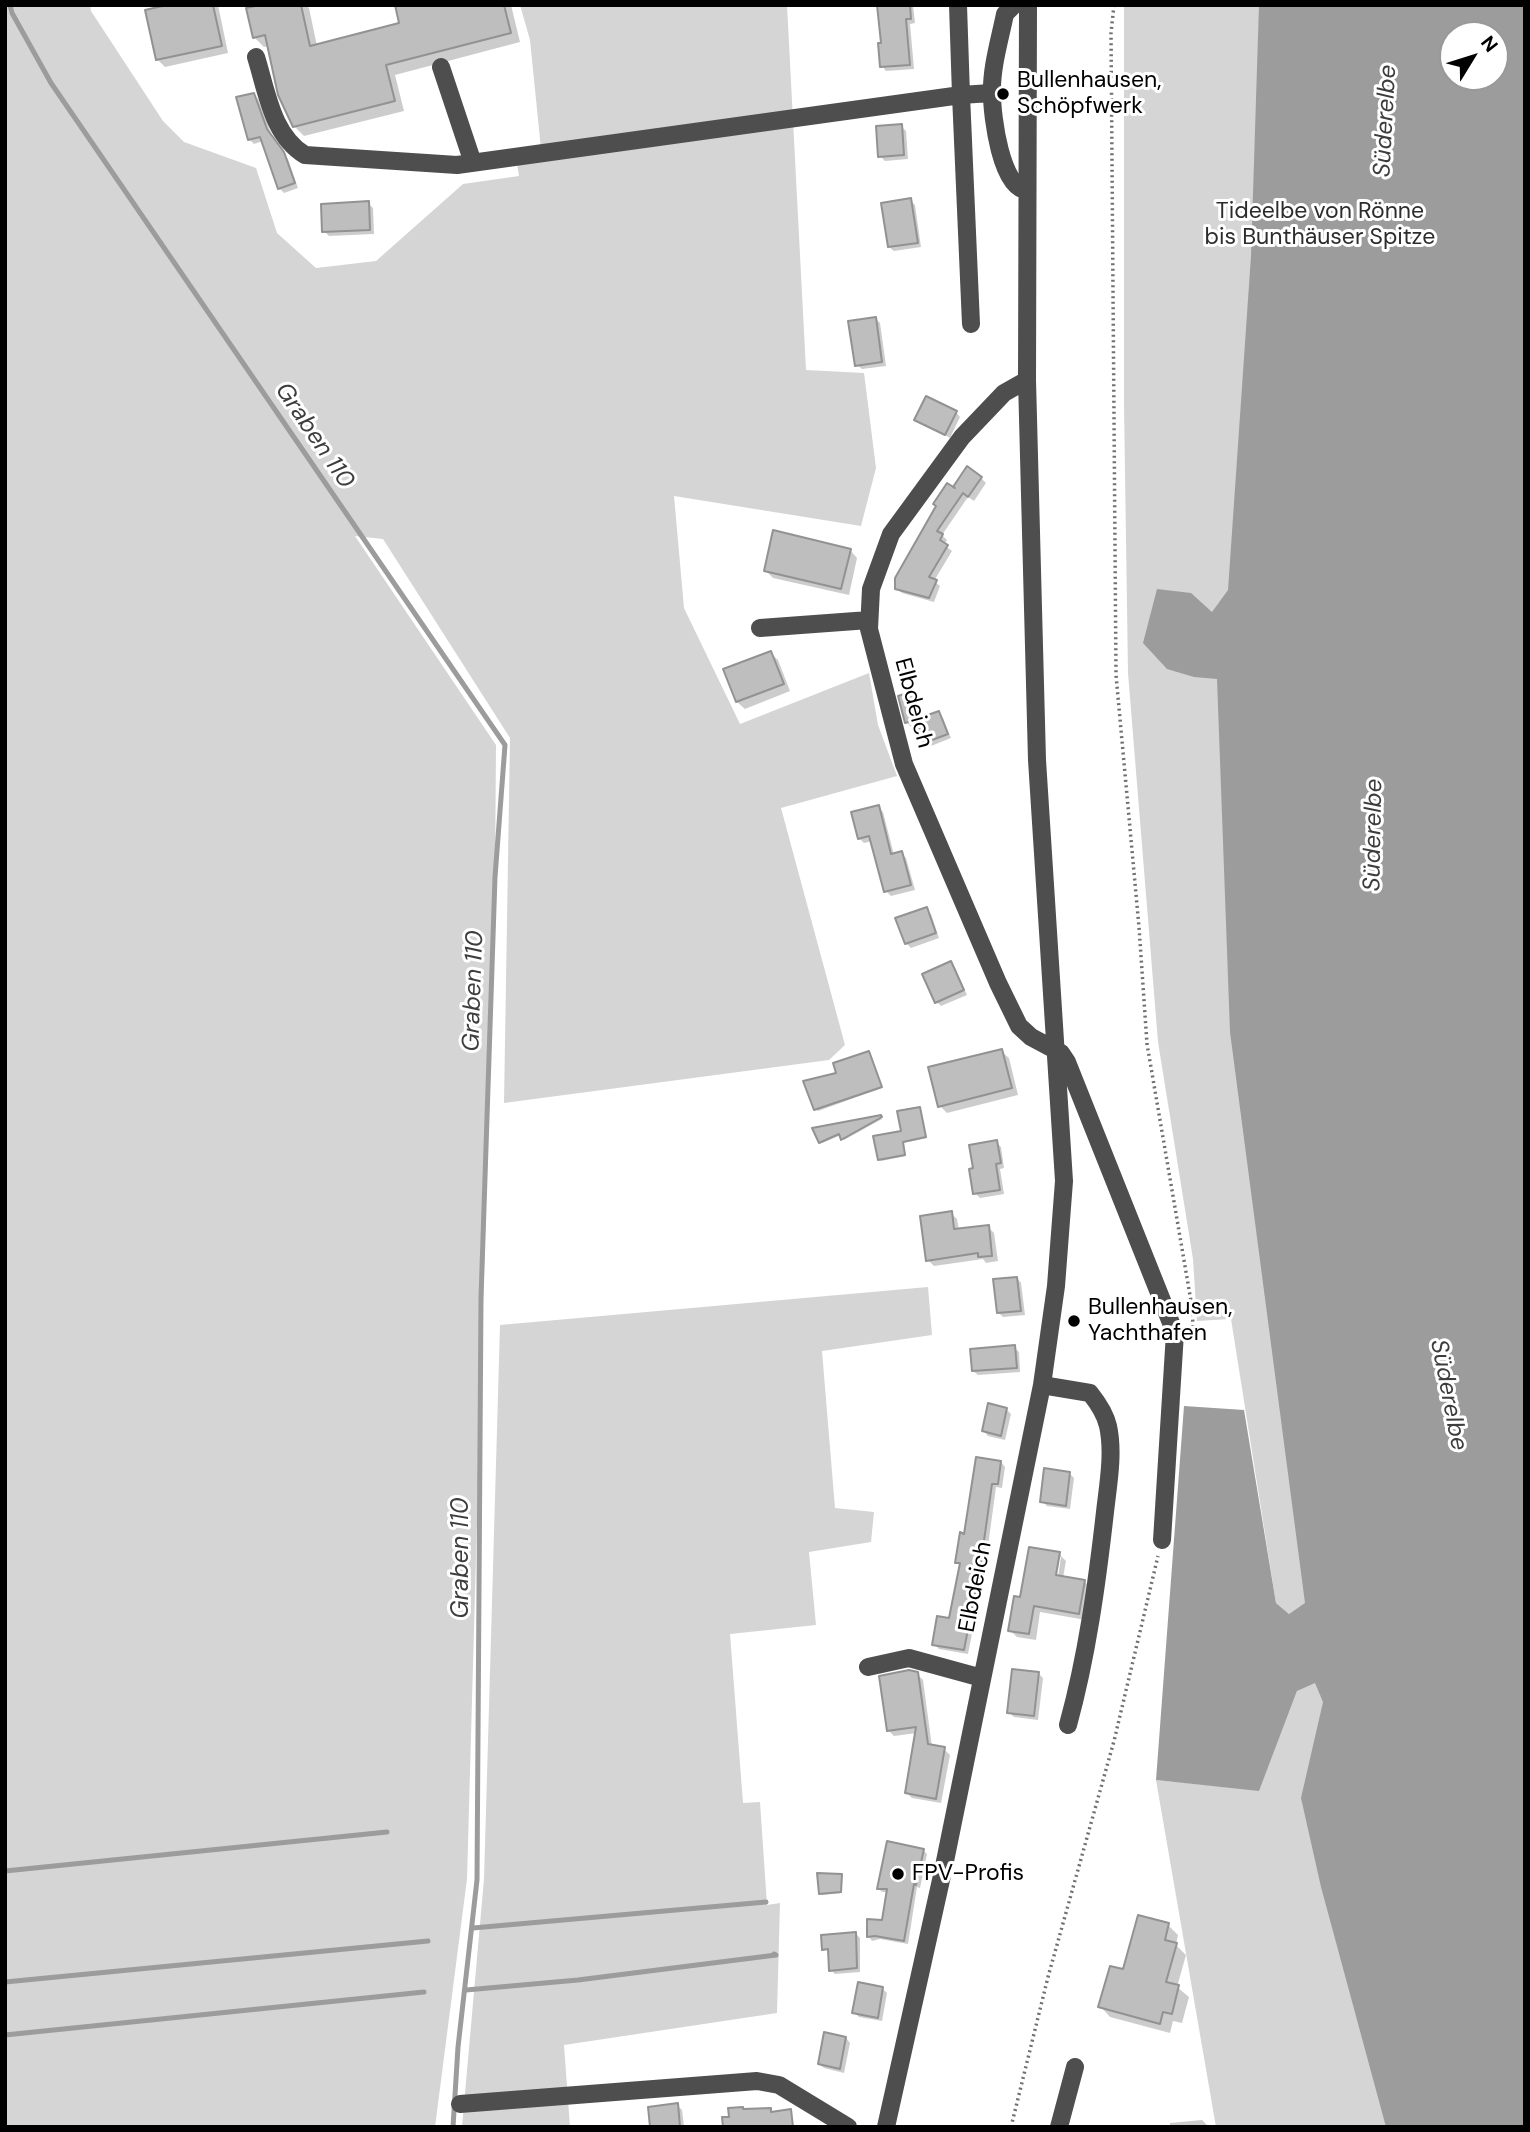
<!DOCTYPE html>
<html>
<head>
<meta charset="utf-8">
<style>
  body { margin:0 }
  #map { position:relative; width:1530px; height:2132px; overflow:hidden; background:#fff; font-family:"DM Sans",sans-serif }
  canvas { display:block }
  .frame { position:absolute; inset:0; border:7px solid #000; pointer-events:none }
  .north { position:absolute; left:1439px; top:21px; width:70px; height:70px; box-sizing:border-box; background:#fff; border:2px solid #999; border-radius:50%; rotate:52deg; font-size:19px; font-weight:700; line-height:28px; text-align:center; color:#000 }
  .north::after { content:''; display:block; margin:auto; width:24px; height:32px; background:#000; clip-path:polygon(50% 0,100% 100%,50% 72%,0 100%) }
</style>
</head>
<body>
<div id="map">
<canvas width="1530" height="2132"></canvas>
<div class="frame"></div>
<div class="north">N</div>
</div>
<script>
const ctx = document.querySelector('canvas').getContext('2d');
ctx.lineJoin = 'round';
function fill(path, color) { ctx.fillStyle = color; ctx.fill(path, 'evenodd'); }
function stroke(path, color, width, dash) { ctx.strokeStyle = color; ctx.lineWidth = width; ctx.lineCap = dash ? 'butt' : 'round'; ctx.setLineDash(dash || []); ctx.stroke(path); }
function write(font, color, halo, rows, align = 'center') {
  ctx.font = font + ' "DM Sans",sans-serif'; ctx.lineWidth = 6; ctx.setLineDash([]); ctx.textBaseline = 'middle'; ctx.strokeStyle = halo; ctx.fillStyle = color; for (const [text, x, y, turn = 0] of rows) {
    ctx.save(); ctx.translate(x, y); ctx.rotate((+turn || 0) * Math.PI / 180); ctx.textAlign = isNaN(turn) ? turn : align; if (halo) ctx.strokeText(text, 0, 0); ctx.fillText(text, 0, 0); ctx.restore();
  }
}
const green = new Path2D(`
  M 5,5 L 90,5 L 91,11 L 163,121 L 184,142 L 256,168 L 277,233 L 316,268 L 376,261 L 463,184 L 519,176 L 515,152 L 541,149 L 530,40 L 520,5 L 787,5 L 806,370 L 864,373 L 876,468 L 861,526 L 674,496 L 684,608 L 740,724 L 869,673 L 878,725 L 897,776 L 781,808 L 845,1045 L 829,1060 L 504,1103 L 510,738 L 383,539 L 355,536 L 496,745 L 495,877 L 467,1879 L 435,2127 L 5,2127 Z
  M 1124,5 L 1525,5 L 1525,2127 L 1216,2127 L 1156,1780 L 1259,1790 L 1297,1691 L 1305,1604 L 1289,1614 L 1276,1603 L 1231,1319 L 1197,1321 L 1193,1259 L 1158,1042 L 1128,673 L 1124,405 ZM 1453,35 L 1495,35 L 1495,77 L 1453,77 Z
  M 928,1287 L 932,1335 L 822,1351 L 835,1508 L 874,1512 L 871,1542 L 809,1552 L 816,1625 L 730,1634 L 743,1803 L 760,1802 L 767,1905 L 780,1903 L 777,2013 L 564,2045 L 570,2127 L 462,2127 L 484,1879 L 500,1325 Z`);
const water = new Path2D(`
  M 1259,5 L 1525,5 L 1525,2127 L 1386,2127 L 1321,1887 L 1301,1798 L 1323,1702 L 1315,1683 L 1297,1691 L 1259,1791 L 1156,1780 L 1184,1406 L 1244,1410 L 1276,1603 L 1289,1614 L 1305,1603 L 1230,1032 L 1217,679 L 1194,677 L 1167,669 L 1143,643 L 1157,589 L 1191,593 L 1212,612 L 1228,590 L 1251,256 ZM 1453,35 L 1495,35 L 1495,77 L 1453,77 Z`);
const shadow = new Path2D(`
  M 175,5 L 218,5 L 228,53 L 165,67 L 158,60 Z
  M 268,5 L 305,5 L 309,8 L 317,46 L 402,24 L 397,5 L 511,5 L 520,42 L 395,75 L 404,111 L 304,136 L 294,126 L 269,46 L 264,47 L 254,37 Z
  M 879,5 L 913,5 L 915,23 L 910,24 L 914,69 L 886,71 L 882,66 L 883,45 Z
  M 254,95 L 258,99 L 272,136 L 288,159 L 298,188 L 284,193 L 280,189 L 263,141 L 254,144 L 249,139 Z
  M 901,126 L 906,131 L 908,159 L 885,161 L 880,156 Z
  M 910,200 L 915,205 L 921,247 L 894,251 L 889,247 Z
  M 368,203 L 373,208 L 374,234 L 329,236 L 324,231 Z
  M 875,318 L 880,323 L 886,366 L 862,369 L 857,365 Z
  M 956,412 L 960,417 L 950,438 L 916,419 Z
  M 981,478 L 986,483 L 974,501 L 968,497 L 942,535 L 947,540 L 944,545 L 952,551 L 934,581 L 940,586 L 934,602 L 902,593 L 897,588 L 960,493 Z
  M 850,550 L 857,558 L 849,595 L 773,578 L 765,570 Z
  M 770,653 L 778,660 L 790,691 L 745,709 L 737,702 Z
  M 913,693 L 918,697 L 924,718 L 938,713 L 943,718 L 951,738 L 931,746 L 926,742 L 920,724 L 911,727 L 907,722 Z
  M 878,807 L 883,812 L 894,855 L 901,853 L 906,858 L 915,890 L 891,896 L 886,891 L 872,841 L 864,843 L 859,838 Z
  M 926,909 L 931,914 L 939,938 L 911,948 L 906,943 Z
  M 951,964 L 955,968 L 967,995 L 941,1006 L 937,1002 Z
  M 1001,1051 L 1009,1058 L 1018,1095 L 947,1113 L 940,1106 Z
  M 869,1053 L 882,1088 L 818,1111 L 816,1109 Z
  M 919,1109 L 927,1138 L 903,1143 L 906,1156 L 881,1161 L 879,1159 L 903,1133 Z
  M 880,1116 L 882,1119 L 844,1140 L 841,1135 L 822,1143 L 820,1142 Z
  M 996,1142 L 1001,1147 L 1004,1168 L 1000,1169 L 1004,1194 L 980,1198 L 975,1193 Z
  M 951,1213 L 957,1219 L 959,1230 L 988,1227 L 994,1233 L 998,1261 L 986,1263 L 983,1259 L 934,1266 L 928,1260 Z
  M 1017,1278 L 1021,1283 L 1025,1315 L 1003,1317 L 998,1312 Z
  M 1014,1347 L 1019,1352 L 1020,1372 L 978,1375 L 973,1371 Z
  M 1006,1409 L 1011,1414 L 1005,1440 L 988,1436 L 984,1431 Z
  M 1001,1462 L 1005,1467 L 1002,1488 L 996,1487 L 985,1568 L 968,1654 L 939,1649 L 934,1644 L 950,1620 L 961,1566 L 957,1562 L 966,1536 Z
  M 1069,1473 L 1074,1478 L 1070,1509 L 1047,1506 L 1042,1501 Z
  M 1059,1554 L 1066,1561 L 1063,1578 L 1084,1581 L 1091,1588 L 1086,1620 L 1040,1612 L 1036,1640 L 1017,1637 L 1010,1630 L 1022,1599 ZM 1058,1557 L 1061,1557 L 1057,1584 L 1053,1583 Z
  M 1038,1673 L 1043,1678 L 1038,1720 L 1014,1717 L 1009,1712 Z
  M 917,1674 L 923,1680 L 932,1747 L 944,1749 L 950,1755 L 941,1803 L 912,1798 L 906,1792 L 917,1733 L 894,1736 L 888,1730 Z
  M 923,1850 L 927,1854 L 920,1888 L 917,1887 L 908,1944 L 880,1939 L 872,1941 L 869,1937 L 883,1922 L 888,1892 L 882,1892 L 879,1889 Z
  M 841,1876 L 842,1893 L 822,1895 L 821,1893 Z
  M 1168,1925 L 1178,1935 L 1176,1945 L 1186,1955 L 1177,1987 L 1189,1997 L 1182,2023 L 1173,2021 L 1170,2033 L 1110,2017 L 1100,2006 L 1124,1971 Z
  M 856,1934 L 860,1938 L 860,1972 L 835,1974 L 831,1970 L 830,1952 L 823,1949 Z
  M 882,1988 L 887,1993 L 882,2021 L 859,2017 L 854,2012 Z
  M 846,2038 L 850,2043 L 844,2073 L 824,2068 L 819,2064 Z
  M 677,2105 L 682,2110 L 684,2127 L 652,2127 Z
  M 1202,2120 L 1209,2127 L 1170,2127 L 1170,2123 Z`);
const stream = new Path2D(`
  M 10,5 L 12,13 L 51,83 L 505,745 L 495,877 L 481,1298 L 477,1880 L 458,2047 L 453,2127
  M 5,1871 L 387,1832
  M 473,1928 L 766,1902
  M 5,1982 L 428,1941
  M 466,1990 L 578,1980 L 776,1955 L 774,1954
  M 5,2035 L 424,1992`);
const building = new Path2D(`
  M 167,5 L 213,5 L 222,46 L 156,60 L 145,10 Z
  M 260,5 L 301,5 L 310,46 L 399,23 L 395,5 L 504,5 L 511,33 L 386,65 L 395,101 L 293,127 L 278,95 L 265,35 L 253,38 L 246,8 Z
  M 877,5 L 910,5 L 911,19 L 906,19 L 910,65 L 880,67 L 878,43 L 881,43 Z
  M 254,93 L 267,129 L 284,152 L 295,183 L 278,189 L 260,137 L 248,140 L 236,97 Z
  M 902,124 L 904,155 L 878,157 L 876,126 Z
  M 911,198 L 918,243 L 888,247 L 881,203 Z
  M 369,201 L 370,230 L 322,232 L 321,204 Z
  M 876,317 L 882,362 L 855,366 L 848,321 Z
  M 926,396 L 957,411 L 945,435 L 914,420 Z
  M 967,466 L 982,477 L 968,497 L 963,493 L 937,531 L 943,534 L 940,540 L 948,545 L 929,577 L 937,580 L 929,598 L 895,589 L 895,578 L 936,506 L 933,504 L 947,483 L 955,488 L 953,487 Z
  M 773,530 L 851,549 L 841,589 L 764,571 Z
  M 771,651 L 784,684 L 736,702 L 723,669 Z
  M 914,691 L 922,717 L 939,711 L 948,734 L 924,743 L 916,720 L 905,723 L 898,696 Z
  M 879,805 L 891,854 L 902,851 L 911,885 L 884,892 L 869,836 L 858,839 L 851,812 Z
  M 927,907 L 936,933 L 905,944 L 895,918 Z
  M 951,961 L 964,990 L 935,1003 L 922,974 Z
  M 1002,1049 L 1012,1088 L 938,1107 L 928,1067 Z
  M 869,1051 L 882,1087 L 814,1110 L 803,1081 L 836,1073 L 833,1063 Z
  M 920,1107 L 926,1137 L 903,1142 L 905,1155 L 878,1160 L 873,1136 L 901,1131 L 897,1111 Z
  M 881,1115 L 882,1117 L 841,1140 L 839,1134 L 819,1143 L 812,1128 Z
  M 997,1140 L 1001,1163 L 996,1164 L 1000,1190 L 973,1194 L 969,1169 L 973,1168 L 969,1145 Z
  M 952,1211 L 954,1229 L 989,1225 L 992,1256 L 978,1257 L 978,1253 L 926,1261 L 920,1216 Z
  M 1017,1277 L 1021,1311 L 997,1313 L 993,1279 Z
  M 1015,1345 L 1017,1368 L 972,1371 L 970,1349 Z
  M 988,1403 L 1007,1408 L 1001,1436 L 982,1431 Z
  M 976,1457 L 1001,1461 L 998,1484 L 992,1484 L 981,1562 L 964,1650 L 932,1645 L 937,1616 L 949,1618 L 960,1563 L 955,1563 L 960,1532 L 964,1534 Z
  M 1044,1468 L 1070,1472 L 1066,1506 L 1040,1502 Z
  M 1029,1547 L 1060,1552 L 1056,1575 L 1085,1580 L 1079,1614 L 1034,1606 L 1029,1634 L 1008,1631 L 1014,1596 L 1020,1597 Z
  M 1012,1669 L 1039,1672 L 1034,1716 L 1007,1713 Z
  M 909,1670 L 918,1672 L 928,1744 L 945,1747 L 936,1799 L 905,1793 L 916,1727 L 887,1731 L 879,1676 Z
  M 887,1841 L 924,1849 L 916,1885 L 914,1884 L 904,1941 L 875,1936 L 867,1937 L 867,1919 L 882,1920 L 887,1889 L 877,1889 Z
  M 817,1873 L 842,1874 L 841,1892 L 819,1894 Z
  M 1138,1915 L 1169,1923 L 1165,1940 L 1177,1943 L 1166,1982 L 1179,1985 L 1172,2014 L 1163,2012 L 1160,2024 L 1098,2007 L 1110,1966 L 1123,1969 Z
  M 856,1932 L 857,1968 L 829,1971 L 828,1949 L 822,1950 L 821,1935 Z
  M 858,1982 L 883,1987 L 878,2018 L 852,2013 Z
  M 824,2032 L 846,2037 L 840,2069 L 818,2064 Z
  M 678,2103 L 680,2127 L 650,2127 L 648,2107 Z
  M 743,2107 L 743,2109 L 771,2108 L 771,2112 L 791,2109 L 793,2127 L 723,2127 L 722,2117 L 729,2117 L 728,2108 Z`);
const path = new Path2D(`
  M 1114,5 L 1111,33 L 1116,675 L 1139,927 L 1147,1044 L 1192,1307 L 1193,1326
  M 1011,2127 L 1048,1977 L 1114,1741 L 1158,1556`);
const minor = new Path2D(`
  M 958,5 L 961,95 L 991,93
  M 1014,5 L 1005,14 C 1000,39 991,68 992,94 C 992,116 1001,189 1027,190
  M 256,57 C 267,92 272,135 305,155 L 457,165 L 961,95 L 971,324
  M 441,67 L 473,163
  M 1027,380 L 1004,393 L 962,437 L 891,534 L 871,589 L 869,629 L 904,764 L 998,983 L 1019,1026 L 1031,1037 L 1061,1053 L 1067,1062 L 1175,1333 L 1162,1540
  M 760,628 L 869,620
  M 1042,1385 L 1090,1393 C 1098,1403 1105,1413 1108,1426 C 1114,1453 1108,1485 1105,1512 C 1097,1583 1087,1656 1068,1725
  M 868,1667 L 909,1658 L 982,1678
  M 460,2104 L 757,2081 L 779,2085 L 848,2127
  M 886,2127 L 943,1871 L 1042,1385 L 1056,1286 L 1064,1181 L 1037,760 L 1027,380 L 1028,5
  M 1059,2127 L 1075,2067`);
const markers = [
  [1003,94,7,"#000"],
  [1074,1321,7,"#000"],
  [898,1874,7,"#000"]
];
const poiNames = [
  ["Bullenhausen,",1017,81],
  ["Schöpfwerk",1017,107],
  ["Bullenhausen,",1088,1308],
  ["Yachthafen",1088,1334],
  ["FPV-Profis",912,1874]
];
const parkNames = [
  ["Tideelbe von Rönne",1320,212],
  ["bis Bunthäuser Spitze",1320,238]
];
const streetNames = [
  ["Elbdeich",913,703,75],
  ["Elbdeich",976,1587,-79]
];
const waterNames = [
  ["Süderelbe",1386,121,-87],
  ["Graben 110",314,436,56],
  ["Süderelbe",1374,835,-89],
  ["Graben 110",474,991,-88],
  ["Süderelbe",1448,1395,79],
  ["Graben 110",462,1558,-90]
];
fill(green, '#d5d5d5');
fill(water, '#9c9c9c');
fill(shadow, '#0003');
stroke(stream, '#9c9c9c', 5);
fill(building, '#bebebe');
stroke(building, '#929292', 2);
stroke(path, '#707070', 3.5, [2, 3.5]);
stroke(minor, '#4e4e4e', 18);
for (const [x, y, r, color] of markers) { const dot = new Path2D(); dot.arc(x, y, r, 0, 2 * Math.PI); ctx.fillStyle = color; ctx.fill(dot); stroke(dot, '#fff', 2.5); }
write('23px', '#000', '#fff', poiNames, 'left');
write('23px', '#2c2c2c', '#fff', parkNames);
write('23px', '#000', '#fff', streetNames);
write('italic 24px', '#3d3d3d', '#fff', waterNames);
</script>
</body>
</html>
